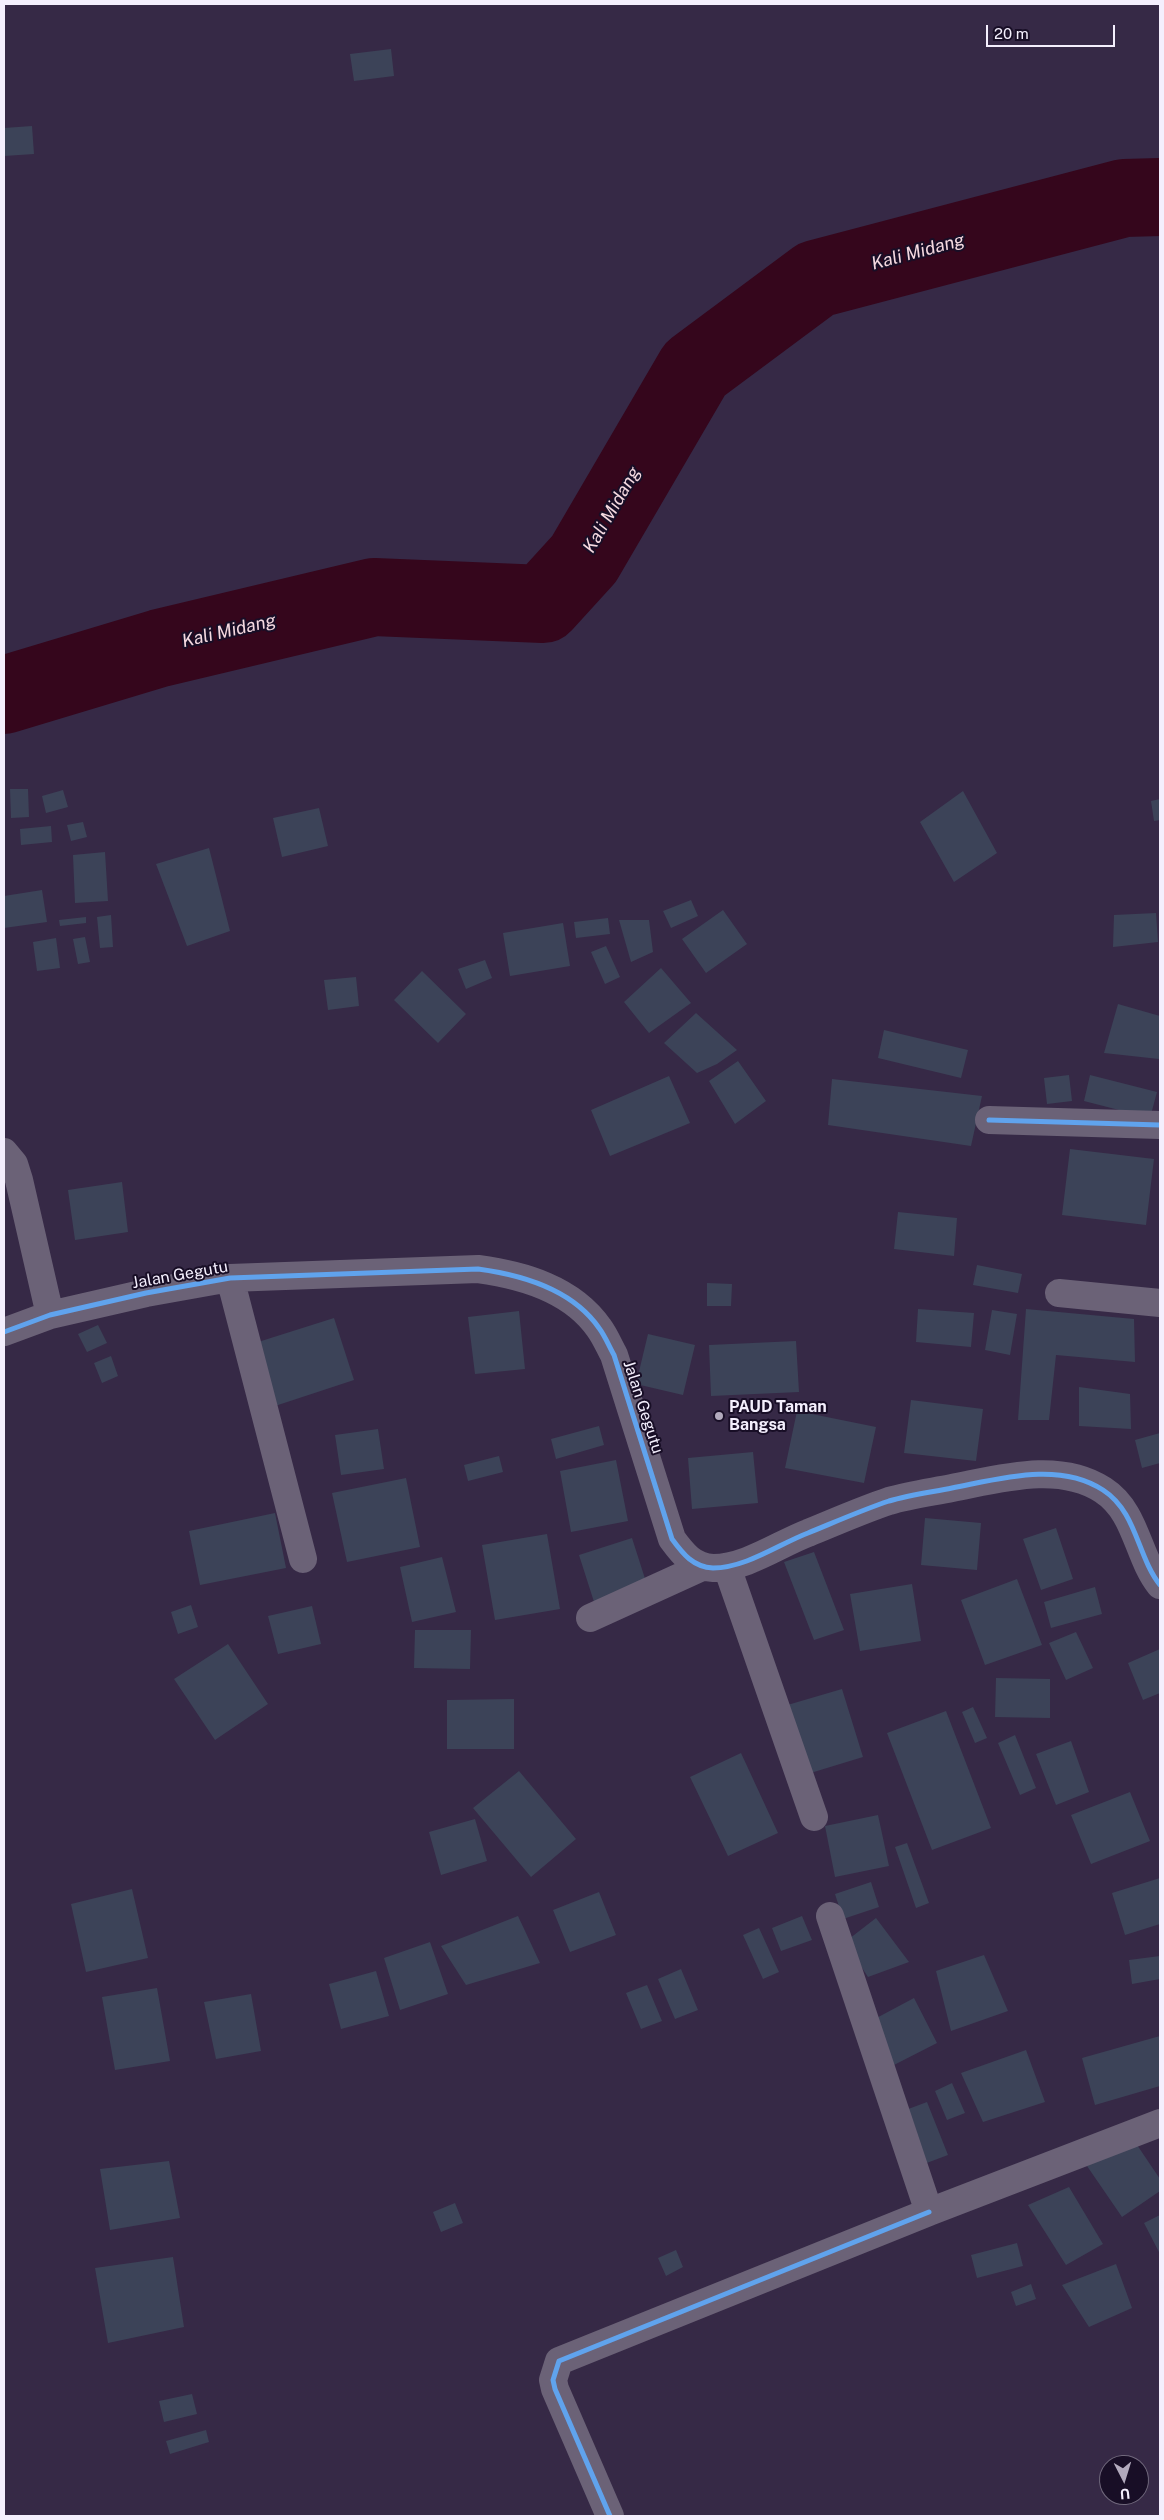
<!DOCTYPE html>
<html>
<head>
<meta charset="utf-8">
<style>
  body { margin:0 }
  #map { position:relative; width:1164px; height:2520px; overflow:hidden; background:#362946; font-family:"Public Sans",sans-serif }
  canvas { display:block }
  .frame { position:absolute; inset:0; border:5px solid #f4effd; pointer-events:none }
  .north { position:absolute; left:1099px; top:2455px; width:50px; height:50px; box-sizing:border-box; background:#180e26; border:1px solid #70687c; border-radius:50%; rotate:175deg; font-size:14px; font-weight:700; line-height:20px; text-align:center; color:#f4effd }
  .north::after { content:''; display:block; margin:auto; width:18px; height:22px; background:#b2aabd; clip-path:polygon(50% 0,100% 100%,50% 72%,0 100%) }
  .scale { position:absolute; left:986px; top:25px; width:129px; height:22px; box-sizing:border-box; border:2px solid #f4effd; border-top:0; padding-left:6px; font-size:15px; line-height:18px; white-space:nowrap; color:#f4effd; -webkit-text-stroke:4px #180e26; paint-order:stroke }
</style>
</head>
<body>
<div id="map">
<canvas width="1164" height="2520"></canvas>
<div class="frame"></div>
<div class="north">U</div>
<div class="scale">20 m</div>
</div>
<script>
const ctx = document.querySelector('canvas').getContext('2d');
ctx.lineJoin = 'round';
function stroke(path, color, width, dash) { ctx.strokeStyle = color; ctx.lineWidth = width; ctx.lineCap = dash ? 'butt' : 'round'; ctx.setLineDash(dash || []); ctx.stroke(path); }
function fill(path, color) { ctx.fillStyle = color; ctx.fill(path, 'evenodd'); }
function write(font, color, halo, rows, align = 'center') {
  ctx.font = font + ' "Public Sans",sans-serif'; ctx.lineWidth = 4; ctx.setLineDash([]); ctx.textBaseline = 'middle'; ctx.strokeStyle = halo; ctx.fillStyle = color; for (const [text, x, y, turn = 0] of rows) {
    ctx.save(); ctx.translate(x, y); ctx.rotate((+turn || 0) * Math.PI / 180); ctx.textAlign = isNaN(turn) ? turn : align; if (halo) ctx.strokeText(text, 0, 0); ctx.fillText(text, 0, 0); ctx.restore();
  }
}
const river = new Path2D(`
  M 4,695 L 160,648 L 374,597 L 543,604 L 584,559 L 695,369 L 816,279 L 1124,198 L 1160,197`);
const building = new Path2D(`
  M 391,49 L 394,76 L 354,81 L 350,54 Z
  M 32,126 L 34,154 L 4,156 L 4,128 Z
  M 10,789 L 28,789 L 29,817 L 11,818 Z
  M 63,790 L 68,807 L 46,813 L 42,796 Z
  M 963,791 L 997,853 L 954,882 L 920,822 Z
  M 1160,799 L 1160,820 L 1154,821 L 1151,801 Z
  M 319,808 L 328,846 L 282,857 L 273,818 Z
  M 83,822 L 87,837 L 71,841 L 67,825 Z
  M 51,826 L 52,842 L 21,845 L 20,829 Z
  M 209,848 L 230,931 L 187,946 L 156,864 Z
  M 105,852 L 108,901 L 75,903 L 73,855 Z
  M 42,890 L 47,922 L 4,928 L 4,896 Z
  M 691,900 L 698,916 L 671,928 L 663,911 Z
  M 723,910 L 747,944 L 706,973 L 682,939 Z
  M 1156,913 L 1158,942 L 1113,947 L 1114,915 Z
  M 111,915 L 113,947 L 100,948 L 97,917 Z
  M 86,917 L 86,923 L 60,926 L 59,920 Z
  M 608,918 L 610,934 L 576,938 L 574,922 Z
  M 619,920 L 649,920 L 653,952 L 631,962 Z
  M 563,923 L 570,966 L 510,976 L 503,933 Z
  M 85,937 L 90,962 L 78,964 L 73,939 Z
  M 56,938 L 60,968 L 37,971 L 33,942 Z
  M 606,946 L 620,977 L 605,984 L 591,952 Z
  M 485,960 L 492,978 L 466,989 L 458,969 Z
  M 661,968 L 691,1003 L 649,1033 L 624,1002 Z
  M 422,971 L 466,1014 L 438,1043 L 394,1000 Z
  M 356,977 L 359,1006 L 328,1010 L 324,980 Z
  M 1118,1004 L 1160,1016 L 1159,1059 L 1104,1053 Z
  M 696,1013 L 737,1050 L 717,1064 L 697,1073 L 664,1043 Z
  M 884,1030 L 968,1050 L 961,1078 L 878,1058 Z
  M 738,1061 L 766,1101 L 735,1124 L 709,1081 Z
  M 1069,1075 L 1072,1101 L 1047,1104 L 1044,1078 Z
  M 1090,1075 L 1157,1092 L 1150,1118 L 1084,1101 Z
  M 669,1076 L 690,1123 L 610,1156 L 591,1110 Z
  M 832,1079 L 982,1096 L 971,1146 L 828,1125 Z
  M 1070,1149 L 1154,1159 L 1146,1225 L 1062,1215 Z
  M 122,1182 L 128,1232 L 75,1240 L 68,1190 Z
  M 898,1212 L 957,1218 L 954,1256 L 894,1249 Z
  M 977,1265 L 1022,1274 L 1018,1293 L 973,1285 Z
  M 707,1283 L 732,1284 L 731,1306 L 707,1306 Z
  M 918,1309 L 974,1313 L 971,1347 L 916,1342 Z
  M 1026,1309 L 1134,1319 L 1135,1362 L 1056,1355 L 1049,1420 L 1018,1420 Z
  M 992,1310 L 1017,1314 L 1010,1355 L 985,1350 Z
  M 519,1311 L 525,1369 L 475,1374 L 468,1317 Z
  M 334,1318 L 354,1380 L 275,1406 L 255,1343 Z
  M 98,1325 L 107,1343 L 87,1352 L 78,1334 Z
  M 648,1334 L 695,1345 L 683,1395 L 636,1384 Z
  M 796,1341 L 799,1392 L 711,1396 L 709,1345 Z
  M 111,1356 L 118,1376 L 102,1383 L 94,1363 Z
  M 1079,1387 L 1130,1394 L 1131,1429 L 1079,1426 Z
  M 911,1400 L 983,1409 L 976,1461 L 904,1453 Z
  M 797,1411 L 876,1427 L 864,1483 L 785,1468 Z
  M 599,1426 L 604,1445 L 556,1459 L 551,1439 Z
  M 378,1429 L 384,1469 L 341,1475 L 335,1435 Z
  M 1160,1433 L 1160,1463 L 1142,1468 L 1135,1440 Z
  M 753,1452 L 758,1503 L 692,1509 L 688,1458 Z
  M 499,1456 L 503,1472 L 468,1481 L 464,1465 Z
  M 616,1460 L 628,1521 L 571,1532 L 560,1471 Z
  M 406,1478 L 420,1547 L 347,1562 L 332,1493 Z
  M 275,1513 L 286,1568 L 200,1585 L 189,1531 Z
  M 925,1518 L 981,1523 L 977,1570 L 921,1565 Z
  M 1056,1528 L 1073,1579 L 1041,1590 L 1023,1539 Z
  M 547,1534 L 560,1609 L 495,1620 L 482,1545 Z
  M 632,1538 L 648,1588 L 595,1605 L 579,1555 Z
  M 814,1552 L 844,1630 L 814,1640 L 784,1562 Z
  M 442,1557 L 456,1612 L 412,1622 L 400,1567 Z
  M 1017,1579 L 1042,1645 L 985,1665 L 961,1600 Z
  M 912,1584 L 921,1641 L 860,1651 L 850,1594 Z
  M 1095,1587 L 1102,1614 L 1051,1628 L 1044,1602 Z
  M 191,1605 L 198,1627 L 178,1634 L 171,1612 Z
  M 312,1606 L 321,1644 L 278,1654 L 268,1616 Z
  M 415,1630 L 471,1630 L 470,1669 L 414,1668 Z
  M 1076,1632 L 1093,1668 L 1066,1680 L 1049,1643 Z
  M 228,1644 L 268,1704 L 215,1740 L 174,1679 Z
  M 1160,1649 L 1160,1693 L 1143,1700 L 1128,1663 Z
  M 996,1678 L 1050,1679 L 1050,1718 L 995,1717 Z
  M 842,1689 L 863,1757 L 804,1775 L 784,1706 Z
  M 514,1699 L 514,1749 L 447,1749 L 447,1700 Z
  M 973,1707 L 987,1738 L 975,1743 L 962,1712 Z
  M 946,1711 L 991,1828 L 932,1850 L 887,1733 Z
  M 1015,1735 L 1036,1788 L 1020,1795 L 998,1743 Z
  M 1071,1741 L 1089,1792 L 1056,1805 L 1036,1754 Z
  M 741,1753 L 778,1833 L 728,1856 L 690,1777 Z
  M 519,1771 L 576,1839 L 531,1877 L 473,1808 Z
  M 1130,1792 L 1150,1841 L 1091,1864 L 1071,1815 Z
  M 878,1815 L 889,1866 L 835,1877 L 825,1826 Z
  M 475,1819 L 487,1861 L 441,1875 L 429,1832 Z
  M 907,1843 L 929,1903 L 916,1908 L 895,1847 Z
  M 1160,1878 L 1160,1924 L 1125,1935 L 1112,1893 Z
  M 871,1882 L 879,1907 L 843,1919 L 835,1894 Z
  M 132,1889 L 148,1958 L 86,1972 L 71,1904 Z
  M 599,1892 L 616,1935 L 570,1952 L 553,1910 Z
  M 518,1916 L 540,1963 L 466,1985 L 441,1946 Z
  M 802,1916 L 812,1940 L 781,1951 L 772,1928 Z
  M 876,1918 L 909,1962 L 868,1977 L 845,1942 Z
  M 759,1928 L 779,1972 L 763,1979 L 743,1935 Z
  M 430,1942 L 448,1994 L 400,2010 L 384,1958 Z
  M 984,1955 L 1008,2011 L 951,2031 L 936,1971 Z
  M 1160,1956 L 1160,1979 L 1132,1984 L 1129,1960 Z
  M 681,1969 L 698,2010 L 675,2019 L 658,1979 Z
  M 376,1971 L 389,2016 L 341,2029 L 329,1984 Z
  M 647,1985 L 662,2021 L 641,2029 L 626,1993 Z
  M 157,1988 L 170,2061 L 115,2070 L 102,1997 Z
  M 251,1994 L 261,2051 L 216,2059 L 204,2002 Z
  M 914,1998 L 937,2043 L 892,2066 L 869,2022 Z
  M 1160,2036 L 1160,2086 L 1095,2105 L 1082,2058 Z
  M 1026,2050 L 1045,2102 L 983,2122 L 961,2073 Z
  M 952,2083 L 965,2113 L 947,2120 L 935,2091 Z
  M 927,2102 L 948,2155 L 924,2164 L 903,2111 Z
  M 1131,2136 L 1160,2179 L 1160,2191 L 1122,2217 L 1087,2166 Z
  M 169,2161 L 180,2218 L 110,2230 L 100,2169 Z
  M 1069,2187 L 1103,2244 L 1066,2265 L 1028,2205 Z
  M 455,2203 L 463,2223 L 441,2232 L 433,2212 Z
  M 1160,2215 L 1160,2254 L 1144,2223 Z
  M 1017,2243 L 1023,2266 L 977,2278 L 971,2255 Z
  M 676,2250 L 683,2267 L 666,2276 L 658,2258 Z
  M 173,2257 L 184,2327 L 108,2343 L 95,2268 Z
  M 1116,2264 L 1132,2308 L 1089,2327 L 1062,2285 Z
  M 1031,2284 L 1036,2299 L 1016,2306 L 1011,2292 Z
  M 192,2394 L 197,2414 L 164,2422 L 159,2401 Z
  M 206,2430 L 209,2442 L 170,2454 L 166,2441 Z`);
const minor = new Path2D(`
  M 989,1120 L 1160,1125
  M 4,1152 L 14,1164 L 19,1180 L 50,1315
  M 230,1278 L 303,1559
  M 1059,1293 L 1160,1303
  M 4,1332 L 50,1315 L 146,1293 L 230,1278 L 478,1269 C 523,1275 572,1289 599,1328 C 605,1336 609,1346 614,1355 L 672,1539 C 683,1554 693,1567 713,1568 C 746,1568 779,1544 808,1533 C 835,1522 862,1510 889,1501 C 909,1495 932,1492 952,1488 C 999,1479 1059,1461 1103,1490 C 1137,1512 1137,1556 1160,1585
  M 727,1567 L 814,1817
  M 590,1618 L 702,1567
  M 830,1916 L 929,2212 L 1160,2123
  M 610,2516 L 555,2389 L 553,2380 L 559,2361 L 929,2212`);
const cycleway = new Path2D(`
  M 989,1120 L 1160,1125
  M 4,1332 L 50,1315 L 146,1293 L 230,1278 L 478,1269 C 523,1275 572,1289 599,1328 C 605,1336 609,1346 614,1355 L 672,1539 C 683,1554 693,1567 713,1568 C 746,1568 779,1544 808,1533 C 835,1522 862,1510 889,1501 C 909,1495 932,1492 952,1488 C 999,1479 1059,1461 1103,1490 C 1137,1512 1137,1556 1160,1585
  M 610,2516 L 555,2389 L 553,2380 L 559,2361 L 929,2212`);
const markers = [
  [719,1416,5,"#b2aabd"]
];
const streetNames = [
  ["Jalan Gegutu",180,1275,-10],
  ["Jalan Gegutu",643,1407,72]
];
const poiNames = [
  ["PAUD Taman",729,1407],
  ["Bangsa",729,1425]
];
const waterNames = [
  ["Kali Midang",918,252,-15],
  ["Kali Midang",612,510,-60],
  ["Kali Midang",229,631,-13]
];
stroke(river, '#35061c', 78);
fill(building, '#3c4358');
stroke(minor, '#6b6277', 28);
stroke(cycleway, '#60a3ed', 5);
for (const [x, y, r, color] of markers) { const dot = new Path2D(); dot.arc(x, y, r, 0, 2 * Math.PI); ctx.fillStyle = color; ctx.fill(dot); stroke(dot, '#180e26', 2); }
write('16px', '#f4effd', '#180e26', streetNames);
write('bold 16px', '#f4effd', '#180e26', poiNames, 'left');
write('italic 18px', '#f5d9e0', '#180e26', waterNames);
</script>
</body>
</html>
